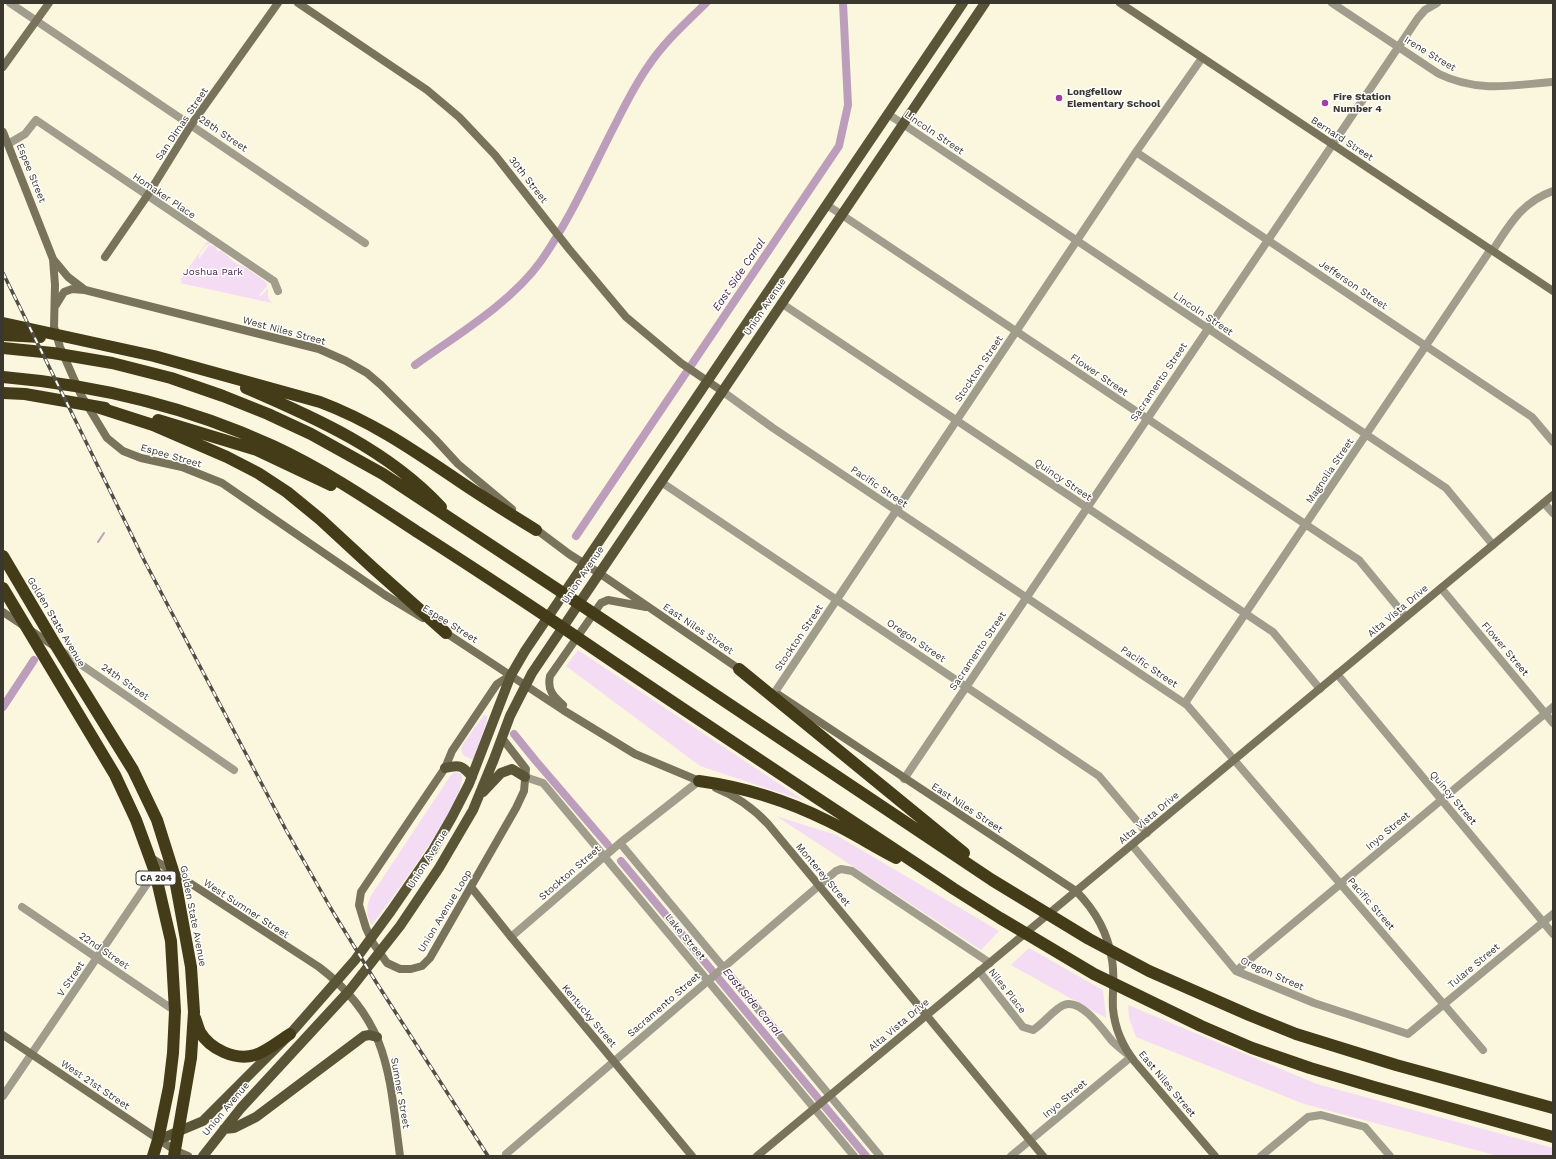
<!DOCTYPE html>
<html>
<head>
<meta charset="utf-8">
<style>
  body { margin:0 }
  #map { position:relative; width:1556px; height:1159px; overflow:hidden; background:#fbf6de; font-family:"Work Sans",sans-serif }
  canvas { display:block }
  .frame { position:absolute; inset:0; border:4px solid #39372e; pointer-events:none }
</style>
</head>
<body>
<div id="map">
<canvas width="1556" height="1159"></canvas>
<div class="frame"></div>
</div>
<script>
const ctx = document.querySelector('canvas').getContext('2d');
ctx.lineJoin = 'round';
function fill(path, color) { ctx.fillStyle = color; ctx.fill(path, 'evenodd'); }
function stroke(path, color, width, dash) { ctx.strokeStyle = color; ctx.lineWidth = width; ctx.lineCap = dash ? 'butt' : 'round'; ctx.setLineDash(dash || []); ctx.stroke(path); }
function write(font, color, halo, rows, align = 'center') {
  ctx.font = font + ' "Work Sans",sans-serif'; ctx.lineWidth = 3; ctx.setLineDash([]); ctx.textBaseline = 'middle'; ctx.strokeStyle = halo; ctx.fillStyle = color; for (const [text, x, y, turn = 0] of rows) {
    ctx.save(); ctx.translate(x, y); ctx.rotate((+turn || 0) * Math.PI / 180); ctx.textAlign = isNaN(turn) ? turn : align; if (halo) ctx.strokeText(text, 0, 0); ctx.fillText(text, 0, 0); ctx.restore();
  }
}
const green = new Path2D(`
  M 209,239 L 212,243 L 206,245 L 199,254 L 199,259 L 209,245 L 217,247 L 216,249 L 218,251 L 222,251 L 234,262 L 248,269 L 267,283 L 267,286 L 258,297 L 262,295 L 268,288 L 268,298 L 272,303 L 180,283 L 182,281 L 180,280 Z
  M 578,650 L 805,801 L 700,766 L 566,666 Z
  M 484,715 L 487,716 L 487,721 L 473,760 L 463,755 L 461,749 L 463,744 Z
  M 455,772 L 461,774 C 472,793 387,905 372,925 C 365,914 366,905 372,894 L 451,775 Z
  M 776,816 L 836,835 L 999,931 L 981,950 Z
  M 1029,948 L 1103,990 L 1106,1018 L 1011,965 Z
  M 1128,1005 L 1317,1084 L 1553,1148 L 1553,1156 L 1498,1156 L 1304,1104 L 1136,1037 L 1129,1018 Z`);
const stream = new Path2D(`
  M 98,542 L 104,533`);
const canal = new Path2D(`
  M 415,365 C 457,335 511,303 541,261 C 571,218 592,169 616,123 C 626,103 636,83 649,65 C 665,41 686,23 706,3
  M 576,536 L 839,146 L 848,105 L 843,3
  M 3,707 L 34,660
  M 514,734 L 535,760 L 608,845
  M 621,861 L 866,1156`);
const street = new Path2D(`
  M 10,3 L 365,243
  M 1332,3 L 1439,74 C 1479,93 1511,85 1553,82
  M 888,114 L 1446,488 L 1493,545
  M 8,144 L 25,134 L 36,120 L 274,281 L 278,291
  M 1136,152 L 1532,417 L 1553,442
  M 827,205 L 1359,560 L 1406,617
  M 1493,250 C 1510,224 1522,202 1553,191
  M 781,303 L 1273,632 L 1320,689
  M 722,391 L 773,428 L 1187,705 L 1483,1050
  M 661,482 L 1099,776 L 1147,833
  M 1544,503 L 1553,513
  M 1441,588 L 1553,723
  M 60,650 L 234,770
  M 1337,674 L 1553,934
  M 775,692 L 1136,152 L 1202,58
  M 1185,703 L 1491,249
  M 525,777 L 543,783 L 854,1156
  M 904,779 C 1075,525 1247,272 1418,18 L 1425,10 L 1437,3
  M 620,843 L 880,1156
  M 1132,845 L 1236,971 L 1314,1003 L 1408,1034 L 1553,914
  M 22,907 L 175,1011
  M 511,937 L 620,843 L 699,781
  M 979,971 L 1023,1027 L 1033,1030 C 1043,1024 1055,1008 1064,1005 C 1081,998 1103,1030 1112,1041 C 1118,1047 1125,1052 1131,1057 L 1011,1156
  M 1236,971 L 1553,707
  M 3,1096 L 155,872
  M 506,1154 L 836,871 L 841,869 L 852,871 L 990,963
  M 1261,1156 L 1308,1117 L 1321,1115 L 1365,1127 L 1390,1156`);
const secondary = new Path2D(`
  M 298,3 L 427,90 L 459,117 L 495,155 L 569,249 L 626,317 L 681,363 L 722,391
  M 1120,3 L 1553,291
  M 3,67 L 49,3
  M 3,132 L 53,259 L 55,285 L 54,327 L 60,347 L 81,395 L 107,438 L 123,451 L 141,458 L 182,467 L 222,483 L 385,595 L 423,618
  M 105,257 L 147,196 L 191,125 L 278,3
  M 53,259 L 68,277 L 85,290 L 319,349 L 346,361 L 367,373 L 381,385 L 435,439 L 458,464 L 512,509
  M 56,305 L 64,292 L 72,289 L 84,290
  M 533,527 L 569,554 L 599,573 L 742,671
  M 3,612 L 54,646
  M 443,631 L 563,710 L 635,754 L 704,783
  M 779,695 L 1076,891 C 1095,910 1108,933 1112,960 C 1115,976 1112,993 1113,1009 C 1115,1029 1123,1047 1135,1062 L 1215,1156
  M 563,705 C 553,696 547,690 550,676 L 601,603 L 608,600 L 646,607
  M 502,738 L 526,769 L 524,791 L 516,808 L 430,958 L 422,966 L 411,969 L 400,969 L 387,963 L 373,943 L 366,928 L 359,905 L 361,892 L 445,768 L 452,751 L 497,684 L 511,675
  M 716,788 C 736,796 753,808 768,824 L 1043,1156
  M 150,857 L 319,967 C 390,1021 389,1075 400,1156
  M 471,887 L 511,937 L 692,1156
  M 3,1035 L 176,1151 L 188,1156
  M 757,1156 L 1553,495`);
const primary = new Path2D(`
  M 445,768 C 460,764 463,766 472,777
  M 483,792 L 501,773 L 512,769 L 525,777
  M 224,1129 L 234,1128 L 256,1117 L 364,1036 L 369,1035 L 377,1037
  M 158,1140 L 203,1121 L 290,1034 L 355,960 L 391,911 L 433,850 L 452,817 L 469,784 L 511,675 L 525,651 L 963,3
  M 203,1156 L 241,1108 L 349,991 L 400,926 L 439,868 L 473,810 L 494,759 L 510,716 L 532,673 L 985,3`);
const highway = new Path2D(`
  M 3,323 L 154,356 L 320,402 C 373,422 413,450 459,481 C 484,498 510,514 536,530
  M 3,335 L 40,337
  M 3,348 L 53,353 L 112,363 L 171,378 L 223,396 L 268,414 L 311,434 L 383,474 L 554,587 L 992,880 L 1089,939 L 1149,971 L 1249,1015 L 1296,1034 L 1396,1065 L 1553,1108
  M 3,377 C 96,385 188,407 273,446 C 325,470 372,502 419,533 C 475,569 530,605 584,642 C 707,726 831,807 954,889 L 1000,918 L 1094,974 L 1201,1026 L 1252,1048 L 1310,1068 L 1374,1087 L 1553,1137
  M 246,388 C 316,418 388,450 441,507
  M 3,393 L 25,394 L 105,408
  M 97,407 L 153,425 L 227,457 L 258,473 L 287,492 L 320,519 L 372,567 L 446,633
  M 158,420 L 257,450 L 331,485
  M 3,556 L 58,649 L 133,770 L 157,820 L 174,874 L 191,967 L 194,1012 L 191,1058 L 174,1156
  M 3,588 L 115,775 L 136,820 L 155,872 L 171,941 L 175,1011 L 173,1053 L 169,1087 L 158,1140 L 153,1156
  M 739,669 L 964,853
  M 699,781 C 743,787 788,801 828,821 C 851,832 873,846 896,858
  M 195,1018 C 197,1023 198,1028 200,1032 C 210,1049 235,1061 255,1055 C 267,1051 279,1041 290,1034`);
const rail = new Path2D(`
  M 3,273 L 144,560 L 286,830 L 333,912 L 376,982 L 488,1156`);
const markers = [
  [1059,98,4,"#a13ea5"],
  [1325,103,4,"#a13ea5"]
];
const shields = [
  [156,878,40]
];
const shieldNames = [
  ["CA 204",156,878]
];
const streetNames = [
  ["Irene Street",1430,54,31],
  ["San Dimas Street",182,124,-56],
  ["Lincoln Street",934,133,34],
  ["28th Street",223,134,34],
  ["Bernard Street",1342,139,33],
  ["Espee Street",31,173,68],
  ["30th Street",528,180,52],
  ["Homaker Place",164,196,34],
  ["Jefferson Street",1353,285,34],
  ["Union Avenue",765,307,-56],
  ["Lincoln Street",1203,314,34],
  ["West Niles Street",284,331,15],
  ["Stockton Street",979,369,-56],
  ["Flower Street",1099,375,34],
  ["Sacramento Street",1159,382,-56],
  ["Espee Street",171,456,16],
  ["Magnolia Street",1330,471,-56],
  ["Quincy Street",1063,480,34],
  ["Pacific Street",879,487,34],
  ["Union Avenue",583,575,-56],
  ["Alta Vista Drive",1398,611,-40],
  ["Golden State Avenue",56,622,59],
  ["Espee Street",450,624,32],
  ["East Niles Street",698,629,34],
  ["Stockton Street",799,638,-56],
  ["Oregon Street",916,641,34],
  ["Flower Street",1505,649,50],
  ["Sacramento Street",978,651,-56],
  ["Pacific Street",1149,667,34],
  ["24th Street",125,682,35],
  ["Quincy Street",1453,798,50],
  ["East Niles Street",967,808,33],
  ["Alta Vista Drive",1149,818,-40],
  ["Inyo Street",1388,831,-40],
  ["Union Avenue",428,859,-58],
  ["Stockton Street",570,873,-41],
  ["Monterey Street",823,875,50],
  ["Pacific Street",1371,904,49],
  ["West Sumner Street",246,909,33],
  ["Union Avenue Loop",445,911,-59],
  ["Golden State Avenue",193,916,79],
  ["Lake Street",685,937,50],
  ["22nd Street",104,951,34],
  ["Tulare Street",1474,966,-40],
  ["Oregon Street",1272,974,24],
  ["V Street",71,979,-56],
  ["Niles Place",1007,991,52],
  ["Sacramento Street",664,1005,-41],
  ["Kentucky Street",589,1016,50],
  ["Alta Vista Drive",899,1025,-40],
  ["East Niles Street",1167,1084,50],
  ["West 21st Street",95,1085,34],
  ["Sumner Street",400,1093,80],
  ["Inyo Street",1065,1099,-40],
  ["Union Avenue",226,1109,-50]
];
const poiNames = [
  ["Longfellow",1067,92],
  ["Elementary School",1067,104],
  ["Fire Station",1333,97],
  ["Number 4",1333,109]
];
const parkNames = [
  ["Joshua Park",213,272]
];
const waterNames = [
  ["East Side Canal",739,275,-56],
  ["East Side Canal",752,1002,50]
];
fill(green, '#f5dcf5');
stroke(stream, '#bc9ebc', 2);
stroke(canal, '#bc9ebc', 8);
stroke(street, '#a09d8c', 8);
stroke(secondary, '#78735a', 8);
stroke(primary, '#5b5537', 10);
stroke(highway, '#443c18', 12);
stroke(rail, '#514e43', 3.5);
stroke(rail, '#fff', 2, [6]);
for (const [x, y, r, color] of markers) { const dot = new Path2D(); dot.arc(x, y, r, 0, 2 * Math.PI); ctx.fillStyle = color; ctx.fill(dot); stroke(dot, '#fff', 1.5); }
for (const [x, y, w] of shields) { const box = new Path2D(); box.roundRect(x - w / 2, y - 7, w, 14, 3); ctx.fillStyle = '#fff'; ctx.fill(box); stroke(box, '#39372e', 1); }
write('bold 9px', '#39372e', null, shieldNames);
write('10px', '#39372e', '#fff', streetNames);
write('bold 10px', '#39372e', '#fff', poiNames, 'left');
write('10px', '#461f48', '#fff', parkNames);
write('italic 11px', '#441e46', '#fff', waterNames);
</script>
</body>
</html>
